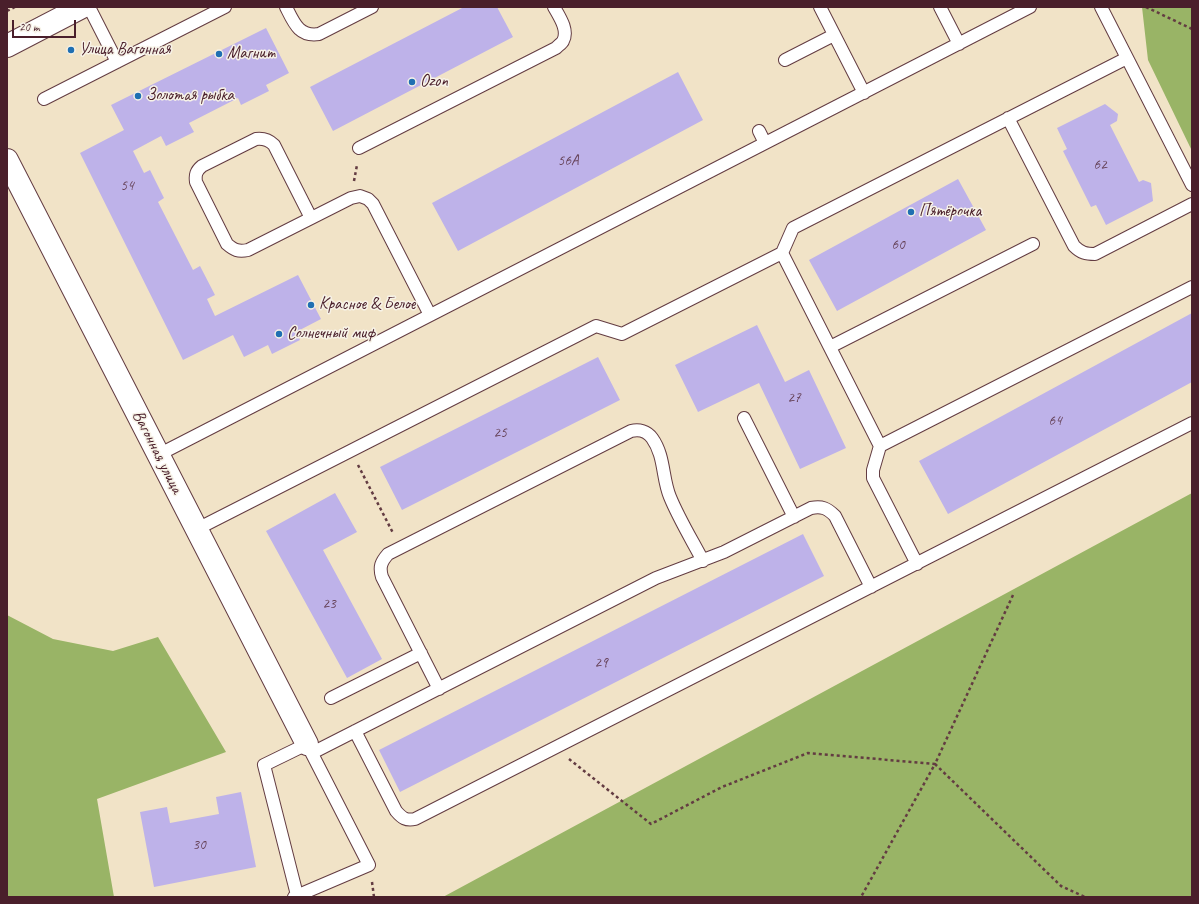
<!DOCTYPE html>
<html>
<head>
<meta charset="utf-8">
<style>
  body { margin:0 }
  #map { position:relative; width:1199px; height:904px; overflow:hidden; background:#f1e3c7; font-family:Caveat,sans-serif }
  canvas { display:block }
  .frame { position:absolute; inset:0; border:8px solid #4a1f2b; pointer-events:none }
  .scale { position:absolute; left:12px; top:20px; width:64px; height:18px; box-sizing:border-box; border:2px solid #4a1f2b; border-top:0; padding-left:5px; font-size:12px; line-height:14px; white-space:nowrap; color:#4a1f2b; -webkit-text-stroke:3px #f7f3e8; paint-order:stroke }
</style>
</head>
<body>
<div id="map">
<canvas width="1199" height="904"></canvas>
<div class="frame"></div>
<div class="scale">20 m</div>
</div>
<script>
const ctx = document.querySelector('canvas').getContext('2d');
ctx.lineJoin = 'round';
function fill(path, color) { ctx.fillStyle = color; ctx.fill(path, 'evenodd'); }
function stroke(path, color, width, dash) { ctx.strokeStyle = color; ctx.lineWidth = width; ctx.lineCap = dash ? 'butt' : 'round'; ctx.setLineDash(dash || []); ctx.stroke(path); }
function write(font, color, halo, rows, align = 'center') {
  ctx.font = font + ' Caveat,sans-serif'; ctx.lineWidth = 3; ctx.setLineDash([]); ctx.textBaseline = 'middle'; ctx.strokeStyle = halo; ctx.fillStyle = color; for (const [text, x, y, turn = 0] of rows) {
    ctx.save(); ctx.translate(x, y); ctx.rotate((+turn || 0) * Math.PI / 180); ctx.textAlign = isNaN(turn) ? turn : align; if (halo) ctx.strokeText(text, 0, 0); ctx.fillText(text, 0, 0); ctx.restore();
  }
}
const forest = new Path2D(`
  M 1142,7 L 1192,7 L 1192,151 L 1148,60 Z
  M 1192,493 L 1192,897 L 443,897 Z
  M 7,615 L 53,639 L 113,651 L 158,637 L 226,752 L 97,799 L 114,897 L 7,897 Z`);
const building = new Path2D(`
  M 464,7 L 497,7 L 513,37 L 333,131 L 310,87 Z
  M 266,28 L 289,73 L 266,85 L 269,91 L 241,105 L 238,98 L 189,123 L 194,132 L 166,146 L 161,136 L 133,151 L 144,173 L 150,170 L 164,198 L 158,202 L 193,270 L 200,266 L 215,295 L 207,299 L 215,316 L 298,275 L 321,319 L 296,332 L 300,340 L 272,354 L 268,345 L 244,357 L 233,335 L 183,360 L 80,153 L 124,130 L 111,105 Z
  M 678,72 L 703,120 L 458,251 L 432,203 Z
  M 1105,104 L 1118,114 L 1117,121 L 1110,125 L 1139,182 L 1143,180 L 1151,183 L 1153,201 L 1106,225 L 1096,205 L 1091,207 L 1063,151 L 1067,149 L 1057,128 Z
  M 958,179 L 986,230 L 837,311 L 809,260 Z
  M 1192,313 L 1192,382 L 948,514 L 919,461 Z
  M 757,325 L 785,382 L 809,370 L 846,448 L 800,469 L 759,383 L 698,412 L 675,365 Z
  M 598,357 L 620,400 L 402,510 L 380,467 Z
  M 335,493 L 357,532 L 323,550 L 382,659 L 347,678 L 266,531 Z
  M 803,534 L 824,576 L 400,792 L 379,750 Z
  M 241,792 L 256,867 L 154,887 L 140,812 L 167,807 L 170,823 L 219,814 L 216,797 Z`);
const path = new Path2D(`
  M 1146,7 L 1192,29
  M 7,11 L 15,7
  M 354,181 L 357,165
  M 358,465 L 393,533
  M 1013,595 L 935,764 L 1061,886 L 1085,897
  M 569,759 L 651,824 L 722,787 L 808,753 L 935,764 L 861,897
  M 372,882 L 374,897`);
const lane = new Path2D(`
  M 89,7 L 117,62
  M 286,7 C 294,23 299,37 319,34 L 372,7
  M 820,7 L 864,93
  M 940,7 L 959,44
  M 1101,7 L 1192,185
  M 785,60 L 834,35
  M 44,99 L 225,7
  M 1008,118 L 1074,246 C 1081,253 1086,254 1095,254 L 1192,204
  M 759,131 L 765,143
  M 359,148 L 556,48 C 558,46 562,43 563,41 C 569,30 559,16 554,7
  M 311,218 L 274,145 C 269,140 264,138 256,139 L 202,166 C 196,171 195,175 196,182 L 227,244 C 234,250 238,252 248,250 L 351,198 L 360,196 L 368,199 L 373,204 L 430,315
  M 782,253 L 880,446
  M 830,347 L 1033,244
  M 744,418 L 794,517
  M 158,455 L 1030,7
  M 197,529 L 596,326 L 622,334 L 782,253 L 793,228 L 1127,58
  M 917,564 L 873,478 L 873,470 L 880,446 L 1192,287
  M 439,689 L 382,577 C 379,567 381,562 388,554 L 631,431 C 639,429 647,431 652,438 C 665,456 662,478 670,497 C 679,519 692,540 703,561
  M 331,698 L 421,653
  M 355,731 L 396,811 C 402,818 406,821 415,819 L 1192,423
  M 312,753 L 656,578 L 724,552 L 811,508 C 822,506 827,508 835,516 L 871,587
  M 294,897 L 369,865 L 307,744 L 264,765 L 297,895`);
const street = new Path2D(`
  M 7,160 L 307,744`);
const secondary = new Path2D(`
  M 7,46 L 82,7`);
const markers = [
  [71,50,4,"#1f6fb2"],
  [219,54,4,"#1f6fb2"],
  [412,82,4,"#1f6fb2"],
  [138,96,4,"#1f6fb2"],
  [911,212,4,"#1f6fb2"],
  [311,305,4,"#1f6fb2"],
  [279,334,4,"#1f6fb2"]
];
const numberNames = [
  ["56А",568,161],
  ["62",1100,165],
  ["54",127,186],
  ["60",898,245],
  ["27",794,398],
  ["64",1055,421],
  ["25",500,433],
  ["23",329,604],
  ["29",601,663],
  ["30",199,845]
];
const poiNames = [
  ["Улица Вагонная",79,50],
  ["Магнит",227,54],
  ["Ozon",420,82],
  ["Золотая рыбка",146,96],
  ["Пятёрочка",919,212],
  ["Красное & Белое",319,305],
  ["Солнечный миф",287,334]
];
const streetNames = [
  ["Вагонная улица",157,452,63]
];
fill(forest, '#99b466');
fill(building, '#beb2e9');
stroke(lane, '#633c42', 14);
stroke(street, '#633c42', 24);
stroke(secondary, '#633c42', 24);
stroke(path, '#633c42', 2.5, [3, 3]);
stroke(lane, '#fff', 12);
stroke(street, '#fff', 22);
stroke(secondary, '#fff', 22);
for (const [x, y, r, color] of markers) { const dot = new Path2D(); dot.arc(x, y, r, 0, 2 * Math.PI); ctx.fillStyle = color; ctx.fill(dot); stroke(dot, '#f7f3e8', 1.5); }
write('15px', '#67445a', null, numberNames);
write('17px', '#4a1f2b', '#f7f3e8', poiNames, 'left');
write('17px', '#4a1f2b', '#f7f3e8', streetNames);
</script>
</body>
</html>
